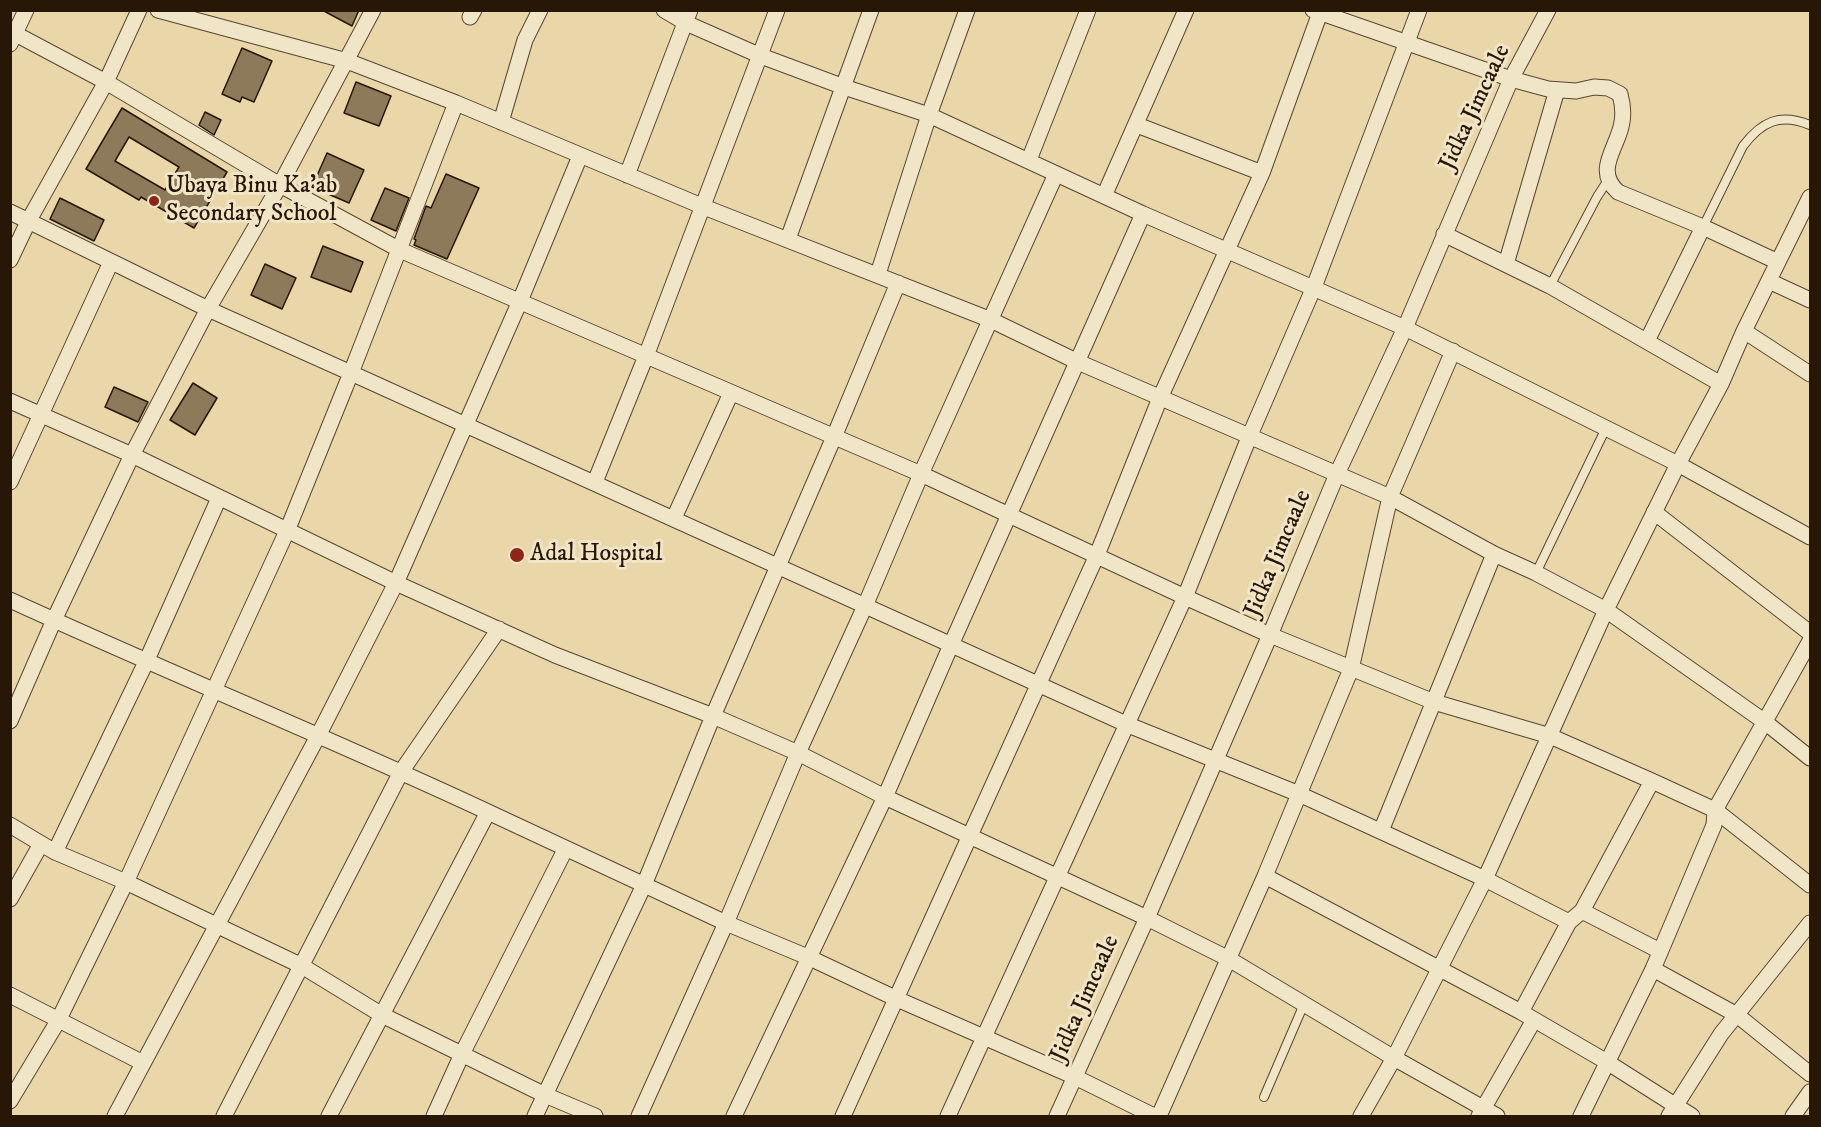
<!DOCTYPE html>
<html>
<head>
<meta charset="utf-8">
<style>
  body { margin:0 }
  #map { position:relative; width:1821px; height:1127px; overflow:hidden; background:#e9d7a9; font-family:"IM FELL DW Pica",serif }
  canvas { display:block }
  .frame { position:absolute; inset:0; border:12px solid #281607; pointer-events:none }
</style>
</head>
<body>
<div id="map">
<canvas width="1821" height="1127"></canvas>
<div class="frame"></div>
</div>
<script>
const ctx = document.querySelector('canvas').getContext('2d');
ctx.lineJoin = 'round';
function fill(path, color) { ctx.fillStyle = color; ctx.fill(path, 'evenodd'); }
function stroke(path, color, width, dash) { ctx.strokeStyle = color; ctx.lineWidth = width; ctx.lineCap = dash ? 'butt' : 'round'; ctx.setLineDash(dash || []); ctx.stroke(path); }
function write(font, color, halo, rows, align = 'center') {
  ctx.font = font + ' "IM FELL DW Pica",serif'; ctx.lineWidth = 6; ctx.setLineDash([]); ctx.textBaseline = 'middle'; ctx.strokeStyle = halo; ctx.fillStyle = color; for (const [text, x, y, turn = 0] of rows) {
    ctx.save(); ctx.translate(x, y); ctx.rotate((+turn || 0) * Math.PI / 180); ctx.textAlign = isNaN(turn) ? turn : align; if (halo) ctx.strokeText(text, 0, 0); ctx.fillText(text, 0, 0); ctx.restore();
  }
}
const building = new Path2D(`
  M 322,10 L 359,10 L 352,26 Z
  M 242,48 L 272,61 L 254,102 L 242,97 L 240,102 L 222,94 Z
  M 356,82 L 391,96 L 379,126 L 344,113 Z
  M 122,108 L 227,172 L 194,228 L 141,197 L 139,200 L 86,169 ZM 129,137 L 179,167 L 165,190 L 115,161 Z
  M 205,112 L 221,120 L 214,135 L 199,125 Z
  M 327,153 L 364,170 L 349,203 L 312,187 Z
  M 446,174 L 479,188 L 447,259 L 414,245 L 416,240 L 414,239 L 426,206 L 431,208 Z
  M 385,188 L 409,198 L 396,231 L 371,220 Z
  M 60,198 L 104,220 L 94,241 L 50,219 Z
  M 323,246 L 363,262 L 351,292 L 311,277 Z
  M 265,264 L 296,278 L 282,309 L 251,295 Z
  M 193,383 L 217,398 L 195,435 L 170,420 Z
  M 114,387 L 148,402 L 138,422 L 105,407 Z`);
const service = new Path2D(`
  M 1703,227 L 1743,146 C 1762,121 1780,113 1810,125
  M 1550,286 L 1597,197 L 1608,180
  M 1536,573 L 1606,428
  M 1264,1097 L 1304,1004`);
const minor = new Path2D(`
  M 158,10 L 347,61 L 456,103 L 704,207 L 991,320 L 1078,362 L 1390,497 L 1494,554 L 1536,573 L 1606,610 L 1765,722 L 1810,758
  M 664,10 L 686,23 L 761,56 L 844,87 L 929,115 L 1143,214 L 1405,328 L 1678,464 L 1810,537
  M 1313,10 L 1511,79 L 1548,89 L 1576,91 L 1594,87 L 1608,88 L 1620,94 C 1623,105 1624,116 1621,127 C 1615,151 1595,171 1618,192 L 1703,227
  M 470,17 L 474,10
  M 10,31 L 106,82 L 280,185 L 400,250 L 921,474 L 1185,597 L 1270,635 L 1434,702 L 1550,736 L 1652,781 L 1715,810 L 1810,885
  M 10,44 L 26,10
  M 501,122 L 525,40 L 540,10
  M 1137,125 L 1262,173
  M 1029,160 L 1088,10
  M 627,175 L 690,10
  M 1104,196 L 1186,10
  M 10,212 L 208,309 L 351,373 L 456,103
  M 1444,234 L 1550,286 L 1721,384
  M 788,239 L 871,10
  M 10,260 L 29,220 L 106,82 L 139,10
  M 1506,264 L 1557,90
  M 878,274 L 929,115 L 967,10
  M 1769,281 L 1810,300
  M 1744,331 L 1810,374
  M 1647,341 L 1703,227 L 1778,262
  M 10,401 L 132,455 L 396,583 L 555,655 L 713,716 L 798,753 L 885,797 L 1147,918 L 1229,959 L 1394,1058 L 1497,1116
  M 10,482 L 111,262
  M 595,482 L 646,356 L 777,10
  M 1654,512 L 1810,633
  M 674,518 L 731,393
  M 10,600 C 169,673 330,738 488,812
  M 10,721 L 54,620 L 132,455 L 208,309 L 280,185 L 373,10
  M 10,825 L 55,852 L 126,882 L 302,966 L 382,1015 L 545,1095 L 595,1116
  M 1381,831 L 1494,554
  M 55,852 L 146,662 L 219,498
  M 1265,876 L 1521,1012 L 1607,1062 L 1692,1116
  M 10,899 L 41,844
  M 1582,911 L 1660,951
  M 1653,969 L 1737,1015 L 1810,1074
  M 10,995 L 143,1063
  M 1521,1012 L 1569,922 L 1582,911 L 1652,781
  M 10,1101 L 58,1021 L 126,882 L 287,531 L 351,373 L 1126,724 L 1299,794 L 1485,879 L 1569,922
  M 115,1116 L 318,736 L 396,583 L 520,301 L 580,156
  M 224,1116 L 401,772 L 499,629
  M 329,1116 L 488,812 L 726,923 L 810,958 L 897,999 L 1075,1077 L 1154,1116
  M 434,1116 L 462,1054 L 565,850
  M 535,1116 L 644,885 L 713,716 L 834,437 L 898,283
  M 639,1116 L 726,923 L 798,753 L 865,606 L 921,474 L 1056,174
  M 734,1116 L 885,797 L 951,645 L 1143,214
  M 843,1116 L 1097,555 L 1160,398 L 1262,173 L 1321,10
  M 948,1116 L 1185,597 L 1250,435 L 1314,287 L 1419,10
  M 1057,1116 L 1147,918 L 1270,635 L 1337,474 L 1405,328 L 1511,79 L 1548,10
  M 1159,1116 L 1265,876 L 1351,669 L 1390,497 L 1453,351
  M 1361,1116 L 1394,1058 L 1485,879 L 1606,610 L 1678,464 L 1721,384 L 1744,331 L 1810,197
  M 1479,1116 L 1534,1020
  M 1581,1116 L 1653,969 L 1714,825 L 1715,810 L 1810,641
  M 1669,1116 L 1721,1034 L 1810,923
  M 1793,1116 L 1810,1092`);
const markers = [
  [154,201,6,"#8f2418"],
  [517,555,8,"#8f2418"]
];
const streetNames = [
  ["Jidka Jimcaale",1476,108,-65],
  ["Jidka Jimcaale",1279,554,-67],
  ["Jidka Jimcaale",1086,999,-66]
];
const poiNames = [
  ["Ubaya Binu Ka'ab",166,187],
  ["Secondary School",166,215],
  ["Adal Hospital",530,555]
];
fill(building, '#8c7a5b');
stroke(building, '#281607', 1.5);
stroke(service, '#584630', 10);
stroke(minor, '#584630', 17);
stroke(service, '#f1e5c7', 8);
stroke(minor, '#f1e5c7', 15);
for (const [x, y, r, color] of markers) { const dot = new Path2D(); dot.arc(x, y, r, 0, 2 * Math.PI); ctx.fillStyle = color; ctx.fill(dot); stroke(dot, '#f1e5c7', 2); }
write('24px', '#281607', '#f1e5c7', streetNames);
write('24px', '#281607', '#f1e5c7', poiNames, 'left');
</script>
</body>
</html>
